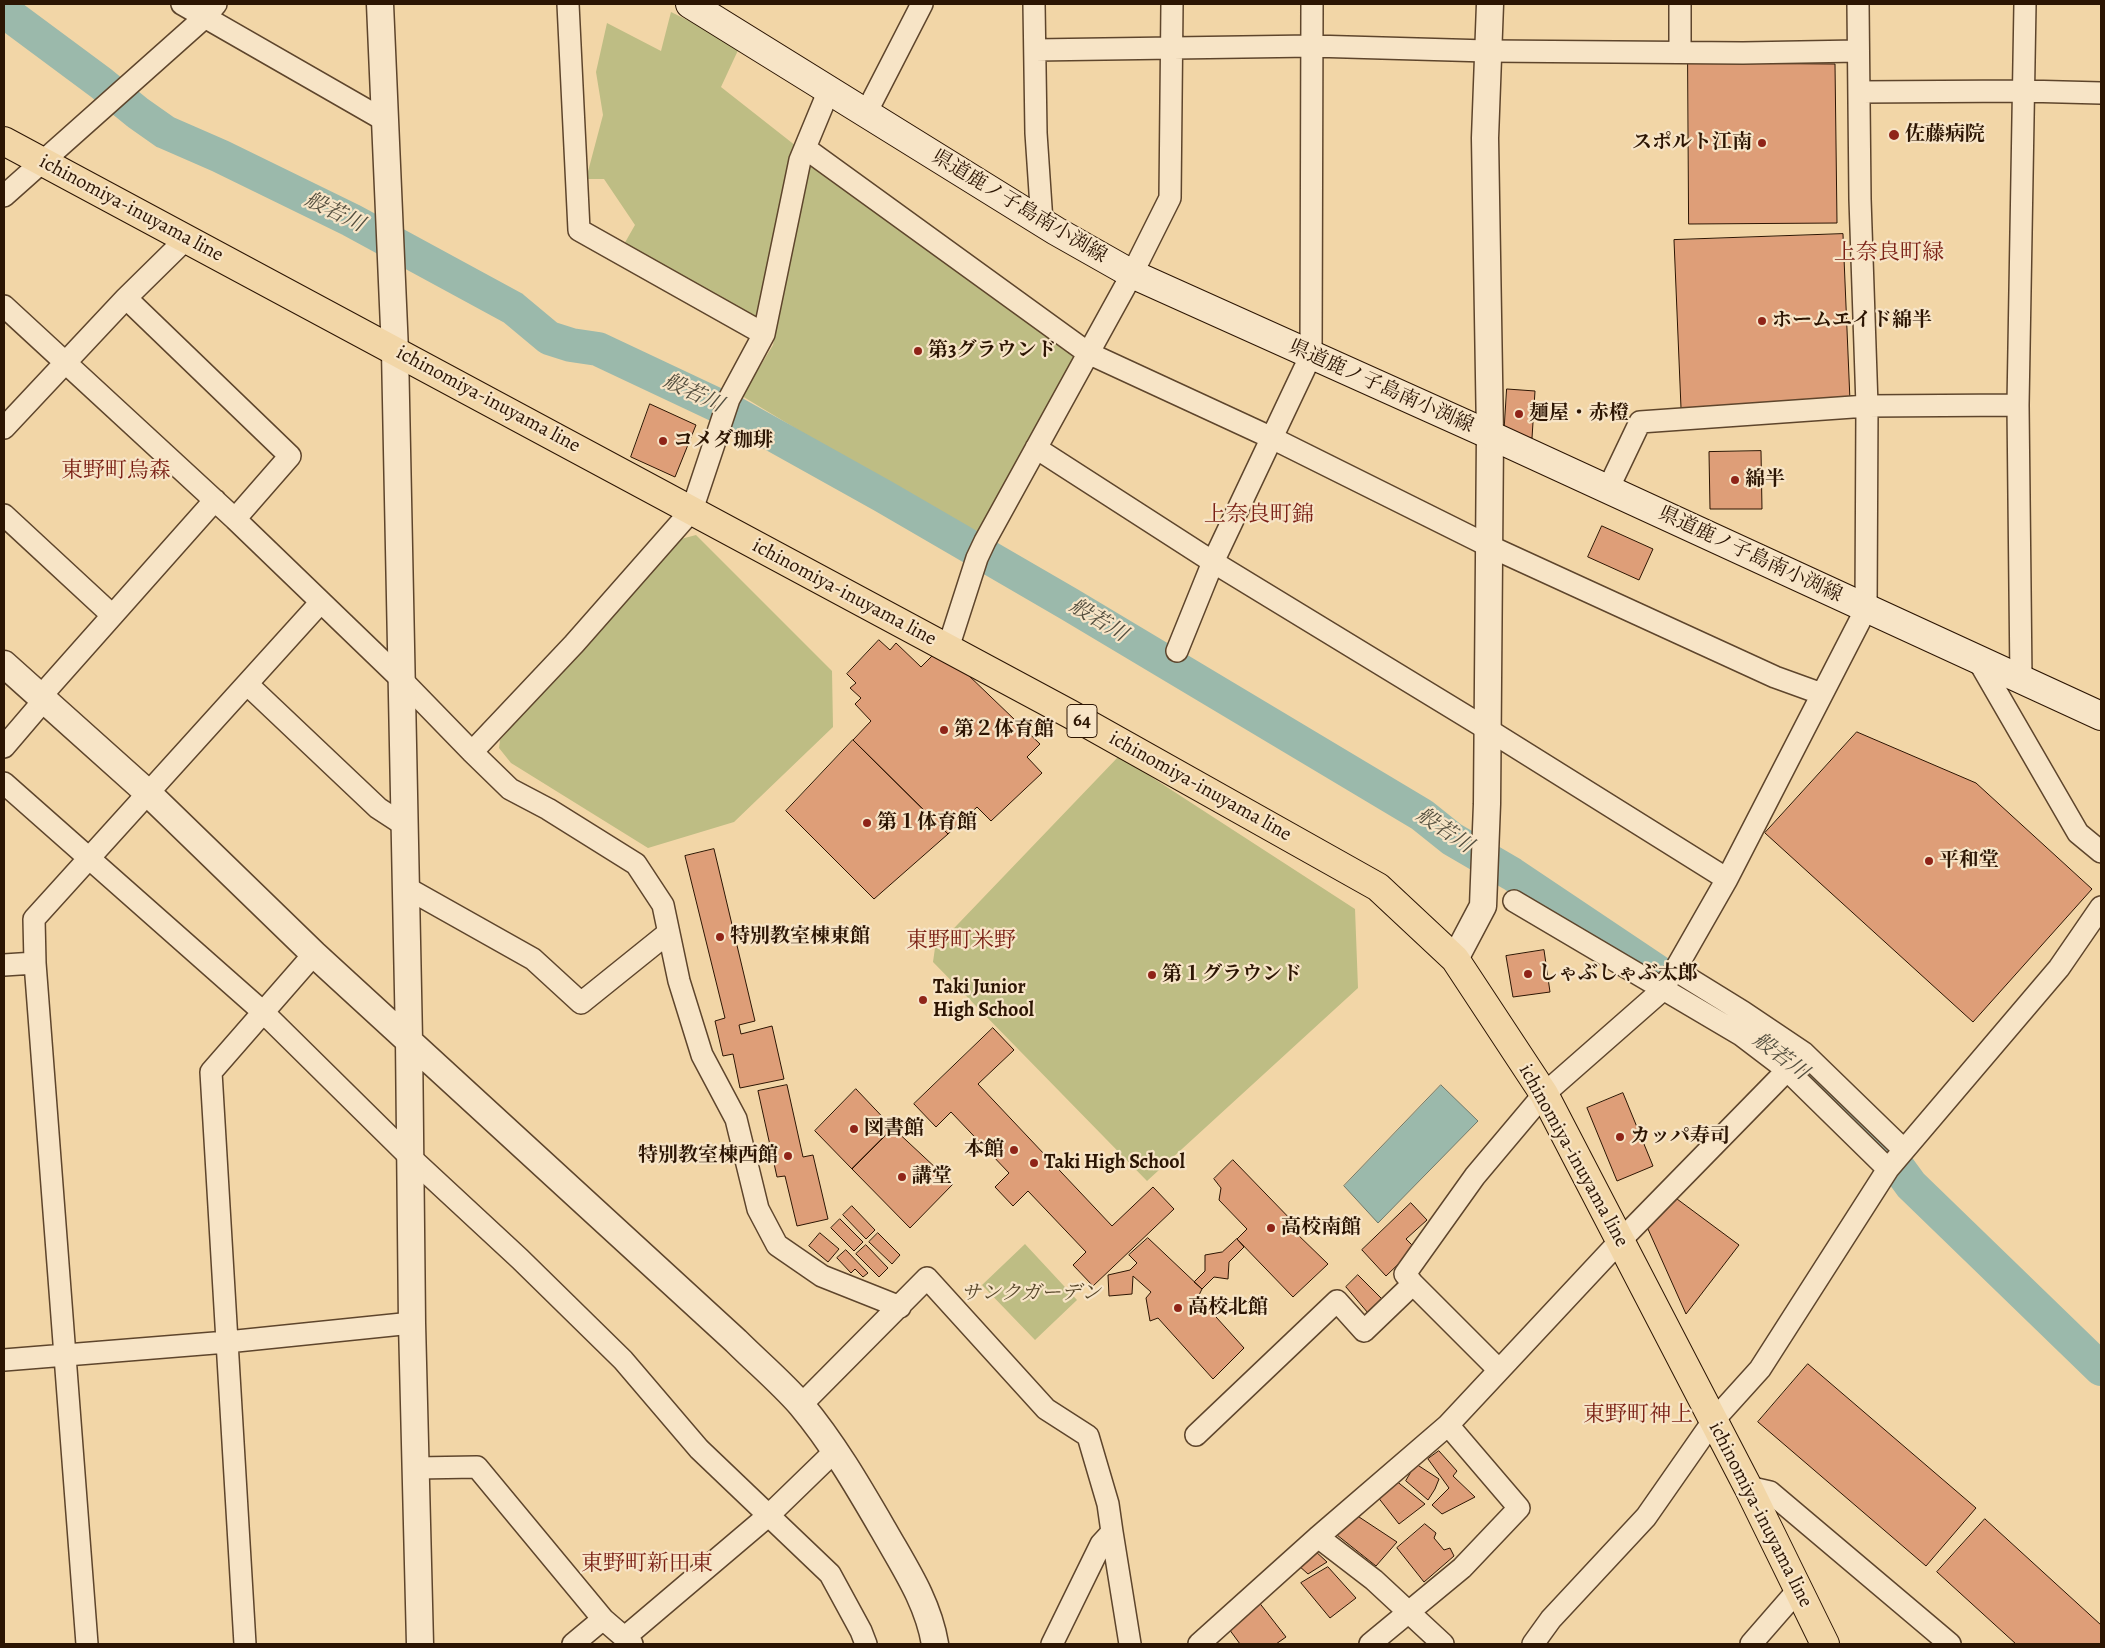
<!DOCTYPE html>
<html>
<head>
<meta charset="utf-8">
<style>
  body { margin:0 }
  #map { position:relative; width:2105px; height:1648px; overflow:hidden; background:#f2d6a7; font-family:Alegreya,serif }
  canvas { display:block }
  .frame { position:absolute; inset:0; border:5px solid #2c1503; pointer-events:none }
</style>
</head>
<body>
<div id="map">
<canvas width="2105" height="1648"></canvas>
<div class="frame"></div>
</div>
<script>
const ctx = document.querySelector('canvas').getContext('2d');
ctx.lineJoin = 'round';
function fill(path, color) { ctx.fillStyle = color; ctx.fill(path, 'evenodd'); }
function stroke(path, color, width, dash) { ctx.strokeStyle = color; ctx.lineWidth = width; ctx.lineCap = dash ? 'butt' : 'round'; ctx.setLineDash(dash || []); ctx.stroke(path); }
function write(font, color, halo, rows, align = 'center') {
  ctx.font = font + ' Alegreya,"Noto Serif JP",serif'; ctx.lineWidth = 4.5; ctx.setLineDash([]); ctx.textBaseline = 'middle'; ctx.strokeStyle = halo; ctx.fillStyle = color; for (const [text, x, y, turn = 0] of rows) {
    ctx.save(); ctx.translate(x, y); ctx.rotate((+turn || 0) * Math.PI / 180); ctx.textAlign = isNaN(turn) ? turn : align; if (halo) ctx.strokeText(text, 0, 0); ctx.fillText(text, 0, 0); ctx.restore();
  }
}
const green = new Path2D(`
  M 671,12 L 740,46 L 721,87 L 796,146 L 757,320 L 623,246 L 635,225 L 604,179 L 586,179 L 603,115 L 596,72 L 607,23 L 661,51 Z
  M 808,163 L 1074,356 L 975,537 L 742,396 L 773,345 Z
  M 696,535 L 832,671 L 833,727 L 734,822 L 648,848 L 511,763 L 499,748 L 500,740 L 677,540 Z
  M 1119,756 L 1355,909 L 1358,988 L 1147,1181 L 933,962 L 935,948 Z
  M 1025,1244 L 1077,1300 L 1035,1340 L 982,1285 Z`);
const water = new Path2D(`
  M 1441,1085 L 1478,1121 L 1378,1223 L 1344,1186 Z`);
const river = new Path2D(`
  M 4,11 L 101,83 L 138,113 L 165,132 L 220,156 L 351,220 L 513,308 L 549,338 L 571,345 L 598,349 L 736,414 L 883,496 L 1069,604 L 1422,815 L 1452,839 L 1512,874 L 1697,998
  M 1782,1057 L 1810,1078 L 1881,1144 L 1911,1185 L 2101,1369`);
const building = new Path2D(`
  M 1688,63 L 1835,64 L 1837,223 L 1689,224 Z
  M 1843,234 L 1850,401 L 1681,408 L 1674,240 Z
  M 1507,389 L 1535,391 L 1532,438 L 1504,437 Z
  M 650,404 L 696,425 L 675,477 L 631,457 Z
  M 1761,451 L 1762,509 L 1710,509 L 1709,452 Z
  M 1602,526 L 1653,549 L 1639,580 L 1588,557 Z
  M 879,640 L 890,650 L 896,643 L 921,667 L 940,648 L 1040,744 L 1027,757 L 1042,773 L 991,821 L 977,807 L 948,834 L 853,740 L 871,721 L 855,704 L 861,698 L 850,688 L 856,683 L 847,674 Z
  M 1857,732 L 1976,783 L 2092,889 L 1973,1022 L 1765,833 Z
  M 853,740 L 948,834 L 874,899 L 786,811 Z
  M 714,849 L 755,1021 L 739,1025 L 741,1034 L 772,1026 L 784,1079 L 740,1088 L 733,1054 L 723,1056 L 715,1021 L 725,1018 L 685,856 Z
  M 1544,950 L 1550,992 L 1513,997 L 1506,956 Z
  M 993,1028 L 1014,1050 L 978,1084 L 1112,1226 L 1153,1187 L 1174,1209 L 1093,1286 L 1073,1265 L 1086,1252 L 1028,1191 L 1013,1206 L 995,1187 L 1009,1173 L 951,1112 L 936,1127 L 914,1104 Z
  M 787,1085 L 803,1157 L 813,1155 L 828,1219 L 797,1226 L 785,1176 L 777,1177 L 758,1091 Z
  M 856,1089 L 893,1128 L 852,1169 L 815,1131 Z
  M 1623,1093 L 1653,1166 L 1617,1181 L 1587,1108 Z
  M 893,1128 L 953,1184 L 910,1228 L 852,1169 Z
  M 1233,1160 L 1298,1227 L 1294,1231 L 1328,1264 L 1293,1297 L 1237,1239 L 1247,1229 L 1219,1200 L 1221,1188 L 1214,1179 Z
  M 1673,1196 L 1739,1245 L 1686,1314 L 1648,1229 Z
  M 1411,1203 L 1427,1220 L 1406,1239 L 1415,1248 L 1386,1276 L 1362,1250 Z
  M 852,1206 L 875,1230 L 866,1239 L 843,1215 Z
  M 840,1219 L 863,1242 L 854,1251 L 831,1228 Z
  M 820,1233 L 839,1249 L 828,1262 L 809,1246 Z
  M 878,1233 L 900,1255 L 892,1264 L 869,1242 Z
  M 1148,1238 L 1202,1289 L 1198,1297 L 1244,1348 L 1213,1379 L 1158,1318 L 1150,1321 L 1146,1298 L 1151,1292 L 1133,1276 L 1132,1294 L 1109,1296 L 1108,1275 L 1130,1270 L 1137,1263 L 1129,1255 Z
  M 1237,1239 L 1244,1247 L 1229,1262 L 1228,1279 L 1214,1277 L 1202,1289 L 1194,1282 L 1205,1271 L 1205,1255 L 1222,1252 Z
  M 866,1245 L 888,1268 L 879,1277 L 856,1254 Z
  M 846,1250 L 868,1273 L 863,1277 L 855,1269 L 851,1273 L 837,1258 Z
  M 1358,1275 L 1382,1299 L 1368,1313 L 1346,1287 Z
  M 1808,1364 L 1976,1508 L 1926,1566 L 1758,1422 Z
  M 1439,1451 L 1457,1471 L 1453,1476 L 1475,1497 L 1442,1514 L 1432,1505 L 1449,1488 L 1428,1459 Z
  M 1416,1464 L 1439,1479 L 1435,1489 L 1428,1500 L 1406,1481 Z
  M 1395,1480 L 1425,1504 L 1399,1524 L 1377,1496 Z
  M 1353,1513 L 1397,1542 L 1376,1566 L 1337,1535 Z
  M 1985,1519 L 2101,1625 L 2101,1644 L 2016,1644 L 1937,1572 Z
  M 1425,1524 L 1436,1533 L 1434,1538 L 1444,1550 L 1450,1548 L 1454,1556 L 1424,1582 L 1397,1548 Z
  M 1314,1550 L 1327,1562 L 1308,1574 L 1298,1565 Z
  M 1328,1567 L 1356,1598 L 1330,1618 L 1301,1583 Z
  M 1258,1601 L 1286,1637 L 1276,1644 L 1240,1644 L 1229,1629 Z`);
const minor = new Path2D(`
  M 182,4 L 384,120
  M 568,4 L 579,230 L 764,334
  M 1034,4 L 1036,133 L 1042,222
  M 1680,4 L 1680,52
  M 1035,50 L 1312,46 L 1487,51 L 1743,53 L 1858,51
  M 1860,92 L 2024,91 L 2101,93
  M 866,113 L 922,4
  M 805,148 L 1088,353 L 1272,438 L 1489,546 L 1775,677 L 1822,694
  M 4,196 L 205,17 L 216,4
  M 126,298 L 290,456 L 235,519
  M 4,306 L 235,519 L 401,679 L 472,752 L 510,789 L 548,809 L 636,864 L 663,905 L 679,981 L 702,1055 L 736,1119 L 758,1209 L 777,1245 L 822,1276 L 900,1307
  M 4,428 L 126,298 L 186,239
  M 1036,448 L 1213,562 L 1487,729 L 1727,879
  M 1608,489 L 1640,422 L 1867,406 L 2018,405
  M 4,515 L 112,615
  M 948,648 L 977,558 L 985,541 L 1132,274 L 1170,198 L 1172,4
  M 1177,651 L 1213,562 L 1311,355 L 1312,4
  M 1978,660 L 2078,833 L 2101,852
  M 2021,680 L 2018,405 L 2025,4
  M 247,684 L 378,808 L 404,825
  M 41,696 L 215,500
  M 4,747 L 45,699
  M 472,752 L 574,644 L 692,510 L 729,399 L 764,334 L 800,160 L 829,90
  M 4,783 L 263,1012 L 410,1157 L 520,1259 L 623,1360 L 699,1449 L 830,1574 L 861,1631 L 866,1644
  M 405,887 L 533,959 L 581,1003 L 668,933
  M 1514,901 L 1741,1035 L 1787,1070 L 1888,1169
  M 4,965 L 35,963
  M 1675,970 L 1743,1012 L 1804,1053 L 1903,1149
  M 1413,1284 L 1499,1370
  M 4,1360 L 227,1342 L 412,1323
  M 801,1405 L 927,1278 L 1046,1409 L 1088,1436 L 1108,1504 L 1112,1532 L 1101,1544 L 1052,1644
  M 1448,1425 L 1620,1241 L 1804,1053
  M 1196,1435 L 1337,1301 L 1364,1331 L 1413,1284 L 1405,1274 L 1475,1176 L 1544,1094 L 1659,993 L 1675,970 L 1727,879 L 1866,609 L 1867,406 L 1860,199 L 1858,4
  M 416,1468 L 477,1467 L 603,1619 L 632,1644
  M 1748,1487 L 1770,1492 L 1950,1644
  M 1112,1532 L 1130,1644
  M 1318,1537 L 1374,1580 L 1443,1644
  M 624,1638 L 769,1515 L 835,1451
  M 87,1644 L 35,963 L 34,919 L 321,602
  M 245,1644 L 211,1072 L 314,954
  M 573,1644 L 603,1619
  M 1199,1644 L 1318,1537 L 1448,1425 L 1519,1508 L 1462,1568 L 1370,1644
  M 1533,1644 L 1551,1619 L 1646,1517 L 1713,1421 L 1760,1369 L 1888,1169 L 2059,968 L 2101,907
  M 1751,1644 L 1798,1590`);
const tertiary = new Path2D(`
  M 380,4 L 395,351 L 409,1040 L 412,1323 L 420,1644
  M 4,664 L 148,793 L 314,954 L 736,1341 C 757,1362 781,1382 801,1405 C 833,1443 859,1488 884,1531 C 905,1568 928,1602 935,1644
  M 1455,959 L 1483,906 L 1487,804 L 1490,435 L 1485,138 L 1490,4`);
const secondary = new Path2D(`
  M 690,4 L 1056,231 L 1132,274 L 1490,435 L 2101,716`);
const primary = new Path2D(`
  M 4,141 L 1070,714 L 1378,887 L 1455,959 L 1544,1094 L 1748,1487 L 1825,1644`);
const markers = [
  [1894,135,6,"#8f2418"],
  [1762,143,5,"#8f2418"],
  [1762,321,5,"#8f2418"],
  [918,351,5,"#8f2418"],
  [1519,414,5,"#8f2418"],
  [663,441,5,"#8f2418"],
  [1735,480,5,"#8f2418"],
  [944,730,5,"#8f2418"],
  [867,823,5,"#8f2418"],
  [1929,861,5,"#8f2418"],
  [720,937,5,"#8f2418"],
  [1528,974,5,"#8f2418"],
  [1152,975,5,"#8f2418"],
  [923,1000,5,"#8f2418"],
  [854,1129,5,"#8f2418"],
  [1620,1137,5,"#8f2418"],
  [1014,1150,5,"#8f2418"],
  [788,1156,5,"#8f2418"],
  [1034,1163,5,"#8f2418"],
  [902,1177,5,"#8f2418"],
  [1271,1228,5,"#8f2418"],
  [1178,1308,5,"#8f2418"]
];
const shields = [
  [1082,721,30]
];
const shieldNames = [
  ["64",1082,721]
];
const poiNames = [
  ["佐藤病院",1905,135],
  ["スポルト江南",1752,143,"right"],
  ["ホームエイド綿半",1772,321],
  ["第3グラウンド",928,351],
  ["麺屋・赤橙",1529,414],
  ["コメダ珈琲",673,441],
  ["綿半",1745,480],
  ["第２体育館",954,730],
  ["第１体育館",877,823],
  ["平和堂",1939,861],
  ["特別教室棟東館",730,937],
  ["しゃぶしゃぶ太郎",1538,974],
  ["第１グラウンド",1162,975],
  ["Taki Junior",933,988],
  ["High School",933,1011],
  ["図書館",864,1129],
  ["カッパ寿司",1630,1137],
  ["本館",1004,1150,"right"],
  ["特別教室棟西館",778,1156,"right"],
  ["Taki High School",1044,1163],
  ["講堂",912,1177],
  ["高校南館",1281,1228],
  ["高校北館",1188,1308]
];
const streetNames = [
  ["県道鹿ノ子島南小渕線",1019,207,31],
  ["ichinomiya-inuyama line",131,209,28],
  ["県道鹿ノ子島南小渕線",1381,387,24],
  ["ichinomiya-inuyama line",488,400,28],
  ["県道鹿ノ子島南小渕線",1750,555,25],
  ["ichinomiya-inuyama line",844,593,28],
  ["ichinomiya-inuyama line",1200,787,29],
  ["ichinomiya-inuyama line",1573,1156,61],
  ["ichinomiya-inuyama line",1760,1515,63]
];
const parkNames = [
  ["サンクガーデン",1031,1294]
];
const waterNames = [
  ["般若川",334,213,26],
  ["般若川",693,394,25],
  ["般若川",1098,621,31],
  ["般若川",1444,831,34],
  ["般若川",1780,1057,37]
];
const quarterNames = [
  ["上奈良町緑",1889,254],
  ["東野町烏森",116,472],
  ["上奈良町錦",1259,516],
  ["東野町米野",961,942],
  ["東野町神上",1638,1416],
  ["東野町新田東",647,1565]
];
fill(green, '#bebd84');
fill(water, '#9bb9ab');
stroke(water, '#6f7768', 1);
stroke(river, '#9bb9ab', 34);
fill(building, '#de9e78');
stroke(building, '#2c1503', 1);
stroke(minor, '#5e452c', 24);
stroke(tertiary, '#5e452c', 29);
stroke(secondary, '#2c1503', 30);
stroke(primary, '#2c1503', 30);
stroke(minor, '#f7e4c6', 21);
stroke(tertiary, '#f7e4c6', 26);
stroke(secondary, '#f7e4c6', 28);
stroke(primary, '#f2d6a7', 28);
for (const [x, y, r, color] of markers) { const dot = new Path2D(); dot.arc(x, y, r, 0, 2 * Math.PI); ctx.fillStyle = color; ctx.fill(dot); stroke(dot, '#f7e4c6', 2); }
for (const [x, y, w] of shields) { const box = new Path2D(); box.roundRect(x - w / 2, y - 16.5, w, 33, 4); ctx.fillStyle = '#f7e4c6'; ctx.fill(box); stroke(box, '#2c1503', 1); }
write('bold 19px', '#2c1503', null, shieldNames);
write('bold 20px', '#2c1503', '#f7e4c6', poiNames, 'left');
write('20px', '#2c1503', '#f7e4c6', streetNames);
write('italic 20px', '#58472a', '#f7e4c6', parkNames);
write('italic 21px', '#534e3e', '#f7e4c6', waterNames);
write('22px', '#7a1f14', '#f7e4c6', quarterNames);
</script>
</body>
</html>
